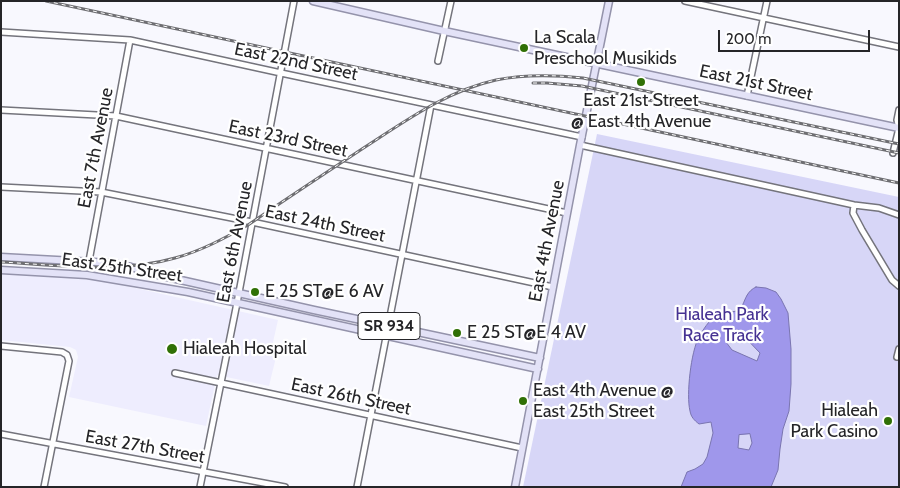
<!DOCTYPE html>
<html>
<head>
<meta charset="utf-8">
<style>
  body { margin:0 }
  #map { position:relative; width:900px; height:488px; overflow:hidden; background:#f8f8fe; font-family:Cabin,sans-serif }
  canvas { display:block }
  .frame { position:absolute; inset:0; border:2px solid #252528; pointer-events:none }
  .scale { position:absolute; left:718px; top:30px; width:152px; height:22px; box-sizing:border-box; border:2px solid #252528; border-top:0; padding-left:6px; font-size:15px; line-height:18px; white-space:nowrap; color:#252528; -webkit-text-stroke:4px #fff; paint-order:stroke }
</style>
</head>
<body>
<div id="map">
<canvas width="900" height="488"></canvas>
<div class="frame"></div>
<div class="scale">200 m</div>
</div>
<script>
const ctx = document.querySelector('canvas').getContext('2d');
ctx.lineJoin = 'round';
function fill(path, color) { ctx.fillStyle = color; ctx.fill(path, 'evenodd'); }
function stroke(path, color, width, dash) { ctx.strokeStyle = color; ctx.lineWidth = width; ctx.lineCap = dash ? 'butt' : 'round'; ctx.setLineDash(dash || []); ctx.stroke(path); }
function write(font, color, halo, rows, align = 'center') {
  ctx.font = font + ' Cabin,sans-serif'; ctx.lineWidth = 4.5; ctx.setLineDash([]); ctx.textBaseline = 'middle'; ctx.strokeStyle = halo; ctx.fillStyle = color; for (const [text, x, y, turn = 0] of rows) {
    ctx.save(); ctx.translate(x, y); ctx.rotate((+turn || 0) * Math.PI / 180); ctx.textAlign = isNaN(turn) ? turn : align; if (halo) ctx.strokeText(text, 0, 0); ctx.fillText(text, 0, 0); ctx.restore();
  }
}
const built = new Path2D(`
  M 1,274 L 91,278 L 278,320 L 271,351 L 277,353 L 269,386 L 217,375 L 206,426 L 69,397 L 78,357 L 76,350 L 70,347 L 1,340 Z`);
const green = new Path2D(`
  M 597,134 L 899,197 L 899,487 L 523,487 Z`);
const water = new Path2D(`
  M 756,287 L 766,288 L 776,292 L 781,299 L 788,313 L 791,349 L 791,384 L 789,411 L 783,429 L 780,449 L 778,470 L 771,487 L 681,487 L 687,472 L 695,469 L 703,464 L 707,457 L 713,433 L 711,422 L 699,424 C 694,420 691,417 690,411 C 686,395 691,351 699,337 C 705,326 712,317 722,310 C 750,318 738,295 756,287 ZM 738,330 L 760,353 L 757,361 L 732,350 L 726,342 L 730,334 ZM 750,434 L 752,443 L 749,450 L 738,448 L 739,435 Z`);
const minor = new Path2D(`
  M 685,1 L 899,47
  M 1,32 L 130,40 L 281,73 L 582,137
  M 438,61 L 451,1
  M 747,96 L 767,1
  M 1,110 L 116,116 L 567,213
  M 899,128 L 897,120 L 899,110
  M 580,145 L 854,205 L 879,208 L 899,215
  M 893,153 L 899,128
  M 1,187 L 101,192 L 252,222 L 553,287
  M 854,205 L 853,213 L 862,230 L 892,280 L 899,286
  M 89,261 L 130,40
  M 1,346 L 62,352 L 67,355 L 69,361 L 44,487
  M 899,349 L 897,357 L 899,357
  M 175,373 L 522,448
  M 1,434 L 285,487
  M 200,487 L 237,303 L 294,1
  M 357,487 L 431,105`);
const major = new Path2D(`
  M 313,1 L 444,31 L 899,128
  M 1,257 L 112,263 L 131,267 L 150,273 L 185,281 L 314,310 L 540,358
  M 1,270 L 87,275 L 188,292 L 538,369
  M 515,487 L 580,145 L 609,1`);
const rail = new Path2D(`
  M 46,1 L 899,183
  M 533,83 L 547,83 L 582,86 L 899,153
  M 1,262 C 59,265 119,274 175,258 C 201,251 225,238 248,225 C 286,199 324,174 362,149 C 404,122 446,91 496,80 C 526,74 554,75 583,78 L 899,144`);
const markers = [
  [524,48,5,"#307006"],
  [641,82,5,"#307006"],
  [255,292,5,"#307006"],
  [457,333,5,"#307006"],
  [172,349,6,"#307006"],
  [523,401,5,"#307006"],
  [888,421,5,"#307006"]
];
const shields = [
  [389,326,62]
];
const shieldNames = [
  ["SR 934",389,326]
];
const poiNames = [
  ["La Scala",534,38],
  ["Preschool Musikids",534,59],
  ["East 21st Street",641,101,"center"],
  ["@ East 4th Avenue",641,122,"center"],
  ["E 25 ST@E 6 AV",265,292],
  ["E 25 ST@E 4 AV",467,333],
  ["Hialeah Hospital",183,349],
  ["East 4th Avenue @",533,391],
  ["East 25th Street",533,412],
  ["Hialeah",878,411,"right"],
  ["Park Casino",878,432,"right"]
];
const streetNames = [
  ["East 22nd Street",296,62,12],
  ["East 21st Street",756,83,12],
  ["East 23rd Street",288,139,12],
  ["East 7th Avenue",96,148,-79],
  ["East 24th Street",325,224,12],
  ["East 4th Avenue",547,241,-79],
  ["East 6th Avenue",235,242,-79],
  ["East 25th Street",122,268,8],
  ["East 26th Street",351,397,12],
  ["East 27th Street",145,447,10]
];
const parkNames = [
  ["Hialeah Park",722,315],
  ["Race Track",722,336]
];
fill(built, '#eeedfe');
fill(green, '#d7d6f7');
fill(water, '#9f97eb');
stroke(water, '#7a75b0', 1);
stroke(minor, '#74747c', 8);
stroke(major, '#9493ab', 9);
stroke(minor, '#fff', 5);
stroke(major, '#e3e2f7', 6);
stroke(rail, '#6e6e72', 3);
stroke(rail, '#fff', 1, [4]);
for (const [x, y, r, color] of markers) { const dot = new Path2D(); dot.arc(x, y, r, 0, 2 * Math.PI); ctx.fillStyle = color; ctx.fill(dot); stroke(dot, '#fff', 2); }
for (const [x, y, w] of shields) { const box = new Path2D(); box.roundRect(x - w / 2, y - 13.5, w, 27, 4); ctx.fillStyle = '#fff'; ctx.fill(box); stroke(box, '#252528', 1); }
write('bold 16px', '#252528', null, shieldNames);
write('18px', '#252528', '#fff', poiNames, 'left');
write('18px', '#252528', '#fff', streetNames);
write('18px', '#463293', '#fff', parkNames);
</script>
</body>
</html>
